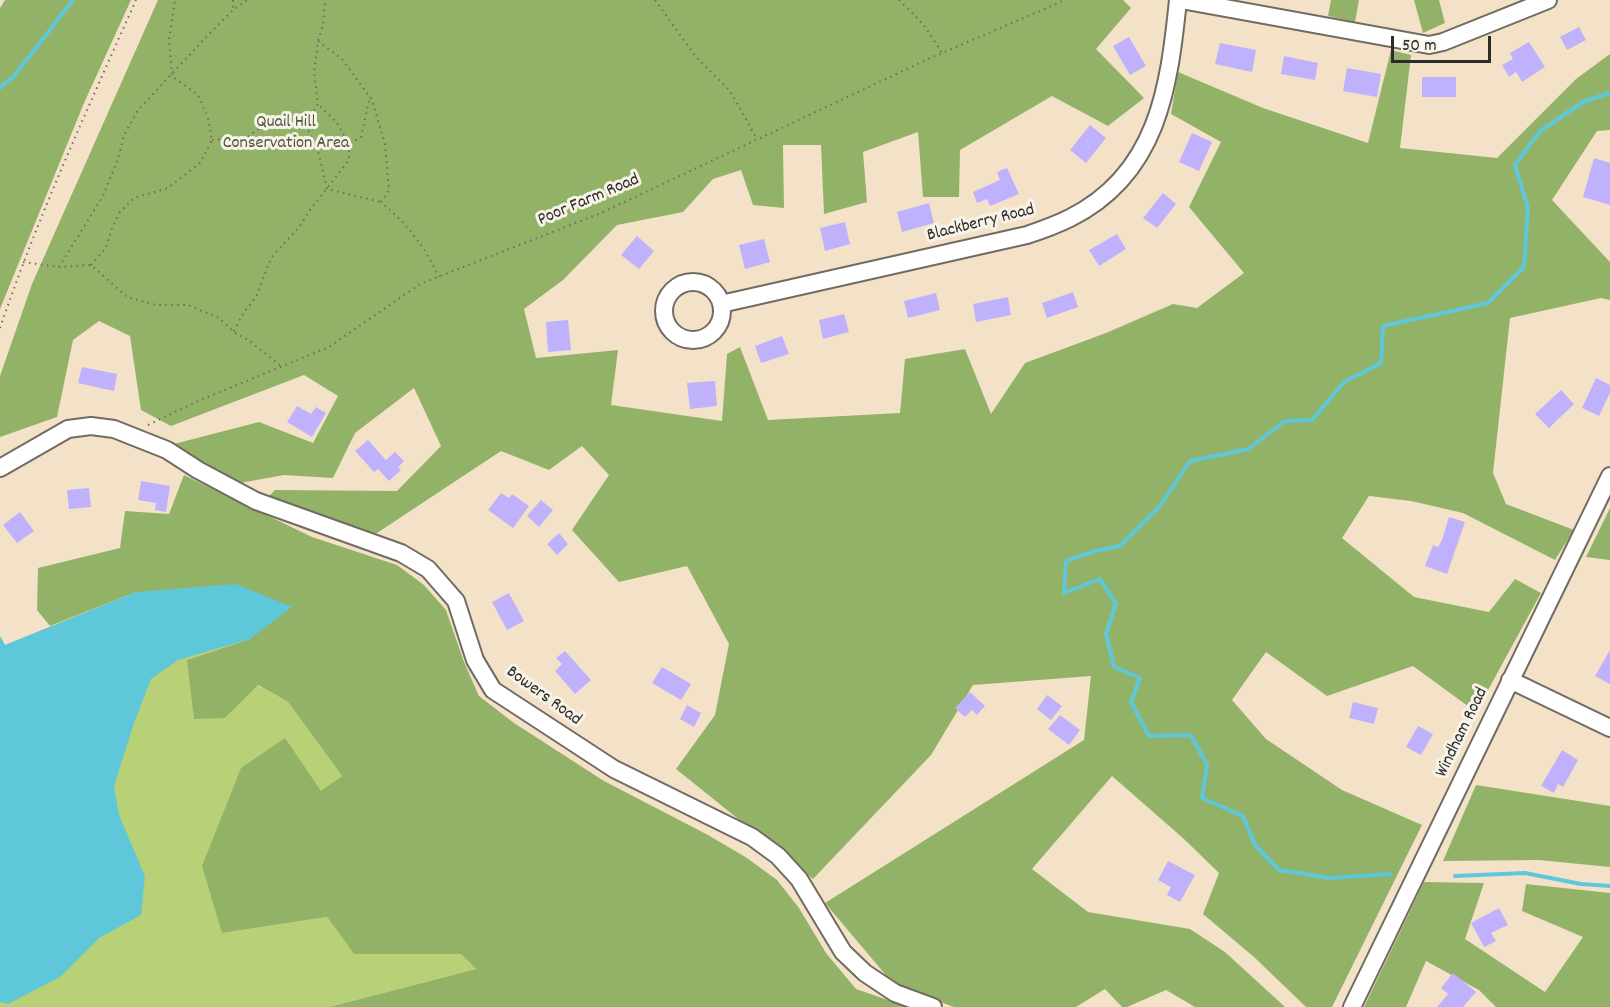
<!DOCTYPE html>
<html>
<head>
<meta charset="utf-8">
<style>
  body { margin:0 }
  #map { position:relative; width:1610px; height:1007px; overflow:hidden; background:#f4e2c8; font-family:Dekko,sans-serif }
  canvas { display:block }
  .scale { position:absolute; left:1391px; top:36px; width:100px; height:27px; box-sizing:border-box; border:3px solid #2b2b2b; border-top:0; padding-left:8px; font-size:18px; line-height:21px; white-space:nowrap; color:#2b2b2b; -webkit-text-stroke:4px #f7f3e8; paint-order:stroke }
</style>
</head>
<body>
<div id="map">
<canvas width="1610" height="1007"></canvas>
<div class="scale">50 m</div>
</div>
<script>
const ctx = document.querySelector('canvas').getContext('2d');
ctx.lineJoin = 'round';
function fill(path, color) { ctx.fillStyle = color; ctx.fill(path, 'evenodd'); }
function stroke(path, color, width, dash) { ctx.strokeStyle = color; ctx.lineWidth = width; ctx.lineCap = dash ? 'butt' : 'round'; ctx.setLineDash(dash || []); ctx.stroke(path); }
function write(font, color, halo, rows, align = 'center') {
  ctx.font = font + ' Dekko,sans-serif'; ctx.lineWidth = 6; ctx.setLineDash([]); ctx.textBaseline = 'middle'; ctx.strokeStyle = halo; ctx.fillStyle = color; for (const [text, x, y, turn = 0] of rows) {
    ctx.save(); ctx.translate(x, y); ctx.rotate((+turn || 0) * Math.PI / 180); ctx.textAlign = isNaN(turn) ? turn : align; if (halo) ctx.strokeText(text, 0, 0); ctx.fillText(text, 0, 0); ctx.restore();
  }
}
const green = new Path2D(`
  M 136,592 L 250,639 L 187,660 L 225,718 L 257,685 L 288,702 L 342,776 L 321,792 L 222,933 L 327,917 L 354,954 L 461,954 L 476,969 L 329,1007 L 0,1007 L 0,636 L 5,645 Z`);
const forest = new Path2D(`
  M 5,0 L 131,0 L 84,103 L 0,309 L 0,8 Z
  M 158,0 L 1123,0 L 1131,8 L 1096,49 L 1144,98 L 1108,126 L 1052,96 L 960,150 L 959,197 L 923,197 L 918,132 L 863,152 L 867,202 L 824,214 L 821,145 L 783,145 L 784,208 L 753,205 L 741,170 L 713,179 L 683,212 L 617,225 L 563,280 L 524,309 L 536,358 L 618,350 L 611,405 L 722,421 L 727,354 L 740,347 L 768,420 L 900,413 L 905,359 L 965,349 L 991,414 L 1025,363 L 1106,333 L 1173,304 L 1197,308 L 1244,273 L 1189,207 L 1221,142 L 1171,114 L 1178,72 L 1263,108 L 1368,143 L 1391,50 L 1411,55 L 1400,148 L 1497,158 L 1576,79 L 1610,54 L 1610,130 L 1597,131 L 1552,200 L 1610,262 L 1610,300 L 1601,298 L 1510,318 L 1493,473 L 1506,504 L 1574,530 L 1555,560 L 1463,513 L 1411,501 L 1369,496 L 1342,538 L 1414,597 L 1489,612 L 1515,579 L 1541,593 L 1476,712 L 1413,666 L 1327,696 L 1266,652 L 1232,700 L 1266,739 L 1342,790 L 1422,825 L 1332,1007 L 1306,1007 L 1254,957 L 1203,914 L 1219,873 L 1184,839 L 1112,776 L 1032,869 L 1088,912 L 1190,929 L 1225,952 L 1285,1007 L 1195,1007 L 1166,990 L 1127,1007 L 1122,1007 L 1105,989 L 1076,1007 L 954,1007 L 895,986 L 825,903 L 1084,740 L 1091,676 L 973,685 L 931,755 L 813,879 L 676,769 L 715,715 L 729,644 L 687,566 L 619,582 L 572,530 L 609,475 L 582,446 L 549,470 L 501,451 L 374,535 L 269,496 L 275,490 L 397,491 L 441,446 L 414,388 L 355,433 L 333,478 L 284,475 L 240,483 L 170,445 L 259,422 L 313,443 L 338,396 L 304,375 L 171,426 L 141,410 L 130,336 L 99,321 L 73,340 L 57,417 L 0,437 L 0,376 L 32,284 Z
  M 1331,0 L 1359,0 L 1355,22 L 1328,16 Z
  M 1414,0 L 1439,0 L 1445,23 L 1423,33 Z
  M 184,475 L 312,537 L 397,565 L 424,585 L 446,610 L 464,662 L 479,696 L 514,723 L 604,781 L 708,835 L 747,858 L 777,880 L 799,908 L 826,953 L 856,989 L 908,1007 L 329,1007 L 476,969 L 461,954 L 354,954 L 327,917 L 222,933 L 202,866 L 241,768 L 285,738 L 321,791 L 342,776 L 288,702 L 258,685 L 225,718 L 194,719 L 187,660 L 250,639 L 136,592 L 50,626 L 37,610 L 38,568 L 120,548 L 125,511 L 169,514 Z
  M 1610,508 L 1610,560 L 1586,557 Z
  M 1476,785 L 1610,806 L 1610,867 L 1539,860 L 1443,861 Z
  M 1424,882 L 1484,883 L 1465,939 L 1545,992 L 1583,937 L 1522,911 L 1526,884 L 1610,893 L 1610,1007 L 1496,1007 L 1479,990 L 1426,961 L 1406,1007 L 1364,1007 Z`);
const water = new Path2D(`
  M 236,584 L 292,607 L 250,639 L 178,660 L 151,679 L 134,723 L 114,786 L 119,815 L 145,876 L 141,915 L 99,938 L 60,977 L 8,1004 L 0,1002 L 0,636 L 5,645 L 136,592 Z`);
const stream = new Path2D(`
  M 0,88 L 14,76 L 73,0
  M 1390,874 L 1330,878 L 1279,870 L 1255,845 L 1243,816 L 1202,798 L 1207,765 L 1191,735 L 1149,736 L 1131,702 L 1140,678 L 1114,667 L 1106,634 L 1116,604 L 1100,579 L 1064,593 L 1066,561 L 1095,551 L 1120,546 L 1159,507 L 1190,461 L 1248,449 L 1285,421 L 1312,420 L 1344,382 L 1381,363 L 1383,326 L 1488,303 L 1524,267 L 1528,208 L 1515,165 L 1540,131 L 1583,102 L 1610,93
  M 1455,876 L 1525,873 L 1581,884 L 1610,886`);
const building = new Path2D(`
  M 1579,27 L 1586,40 L 1567,50 L 1560,37 Z
  M 1129,37 L 1146,66 L 1130,75 L 1113,46 Z
  M 1529,42 L 1545,67 L 1522,82 L 1516,72 L 1509,77 L 1502,65 L 1513,59 L 1510,53 Z
  M 1220,43 L 1256,50 L 1252,72 L 1215,64 Z
  M 1284,56 L 1318,63 L 1315,80 L 1281,74 Z
  M 1347,68 L 1381,74 L 1377,97 L 1343,91 Z
  M 1422,77 L 1456,77 L 1456,97 L 1422,97 Z
  M 1090,125 L 1106,138 L 1086,163 L 1070,150 Z
  M 1192,133 L 1212,142 L 1199,171 L 1179,162 Z
  M 1594,158 L 1610,163 L 1610,205 L 1583,197 Z
  M 1007,168 L 1019,194 L 990,206 L 987,199 L 977,203 L 973,192 L 1000,180 L 997,172 Z
  M 1163,193 L 1176,204 L 1157,228 L 1143,218 Z
  M 929,203 L 934,223 L 902,232 L 897,212 Z
  M 845,222 L 850,244 L 825,251 L 820,228 Z
  M 1117,234 L 1126,249 L 1099,266 L 1089,250 Z
  M 637,236 L 654,251 L 639,269 L 621,255 Z
  M 764,239 L 770,262 L 745,269 L 739,245 Z
  M 1073,292 L 1078,307 L 1047,318 L 1042,303 Z
  M 936,293 L 940,310 L 908,318 L 904,301 Z
  M 1008,297 L 1011,315 L 976,322 L 973,304 Z
  M 844,314 L 849,332 L 823,339 L 819,320 Z
  M 568,320 L 571,350 L 548,352 L 546,322 Z
  M 782,336 L 789,354 L 761,363 L 755,346 Z
  M 82,367 L 117,374 L 114,391 L 78,383 Z
  M 1596,378 L 1610,385 L 1610,393 L 1599,416 L 1582,408 Z
  M 715,381 L 717,406 L 690,409 L 687,383 Z
  M 1561,390 L 1574,404 L 1549,428 L 1535,414 Z
  M 297,406 L 311,414 L 316,407 L 326,413 L 312,437 L 287,422 Z
  M 368,440 L 386,460 L 395,452 L 404,461 L 398,467 L 401,470 L 389,481 L 378,469 L 374,472 L 355,451 Z
  M 141,481 L 170,486 L 166,512 L 155,510 L 156,503 L 138,500 Z
  M 89,488 L 91,507 L 69,509 L 67,490 Z
  M 501,493 L 509,498 L 512,494 L 529,506 L 513,528 L 488,510 Z
  M 541,500 L 553,510 L 539,527 L 527,516 Z
  M 20,512 L 34,531 L 17,543 L 3,525 Z
  M 1449,517 L 1465,522 L 1447,574 L 1425,566 L 1433,545 L 1438,547 L 1442,540 Z
  M 559,533 L 568,544 L 557,555 L 547,544 Z
  M 509,593 L 524,621 L 507,630 L 492,602 Z
  M 1610,650 L 1610,684 L 1595,676 Z
  M 565,651 L 591,680 L 575,694 L 555,671 L 562,664 L 556,658 Z
  M 662,667 L 691,684 L 681,700 L 652,683 Z
  M 970,692 L 985,706 L 977,715 L 972,710 L 965,717 L 955,708 Z
  M 1047,695 L 1062,706 L 1051,720 L 1037,709 Z
  M 1353,702 L 1378,708 L 1374,724 L 1349,718 Z
  M 687,705 L 701,713 L 694,727 L 680,719 Z
  M 1060,715 L 1080,730 L 1069,745 L 1048,729 Z
  M 1418,726 L 1433,734 L 1421,755 L 1406,747 Z
  M 1562,750 L 1578,760 L 1563,787 L 1558,784 L 1554,793 L 1541,786 Z
  M 1168,861 L 1195,875 L 1180,902 L 1167,895 L 1171,887 L 1158,880 Z
  M 1499,908 L 1508,925 L 1491,933 L 1496,941 L 1484,947 L 1471,923 Z
  M 1453,973 L 1476,992 L 1463,1007 L 1437,1007 L 1448,994 L 1441,988 Z`);
const path = new Path2D(`
  M 233,0 L 233,10
  M 655,0 L 696,57 L 730,91 L 757,139
  M 899,0 L 924,25 L 942,53
  M 318,41 L 342,59 L 372,100 L 385,144 L 389,190 L 381,202 C 409,226 423,244 439,277
  M 306,125 L 319,154 L 327,189 L 381,202
  M 212,140 L 247,137 L 263,126 L 286,124 L 306,125 L 318,104 L 314,72 L 318,41 L 323,24 L 325,0
  M 350,143 L 361,137 L 370,96
  M 23,262 L 59,267 L 91,265 L 127,297 L 156,305 L 188,305 L 219,318 L 234,332 L 251,342 L 281,366
  M 91,265 L 106,248 L 112,228 L 120,212 L 134,198 L 168,188 L 200,163 L 212,140 L 208,118 L 198,95 L 172,76 L 169,39 L 175,0
  M 59,267 L 103,196 L 118,159 L 124,135 L 138,110 L 210,33 L 233,10 L 247,0
  M 0,328 C 38,216 88,108 136,0
  M 234,331 L 244,312 L 256,297 L 271,258 L 300,226 L 310,210 L 349,160 L 349,144 L 337,123 L 318,104
  M 148,425 L 198,401 L 329,347 L 420,284 L 601,213 L 926,60 L 1065,0`);
const minor = new Path2D(`
  M 1181,0 L 1429,45 L 1443,42 L 1548,0
  M664 311a29 29 0 1 1 58 0a29 29 0 1 1-58 0Z
  M 721,304 L 1027,235 C 1042,230 1056,225 1070,218 C 1158,174 1169,88 1178,0
  M 0,468 L 68,429 L 91,426 L 114,429 L 167,450 L 198,470 L 256,501 L 401,553 L 428,569 L 456,601 L 475,660 L 493,690 L 614,769 L 752,837 L 778,856 L 799,879 L 843,952 L 865,973 L 895,993 L 933,1007
  M 1510,680 L 1610,728
  M 1352,1007 L 1610,476`);
const parkNames = [
  ["Quail Hill",286,124],
  ["Conservation Area",286,145]
];
const streetNames = [
  ["Poor Farm Road",589,201,-23],
  ["Blackberry Road",981,224,-14],
  ["Bowers Road",543,697,36],
  ["Windham Road",1463,733,-64]
];
fill(green, '#b9d176');
fill(forest, '#92b367');
fill(water, '#5ec7da');
stroke(stream, '#5ec7da', 4);
fill(building, '#c0b1fc');
stroke(minor, '#716b62', 20);
stroke(path, '#716b62', 2, [1.5, 4.5]);
stroke(minor, '#fff', 16);
write('18px', '#4e543e', '#f7f3e8', parkNames);
write('18px', '#2b2b2b', '#f7f3e8', streetNames);
</script>
</body>
</html>
